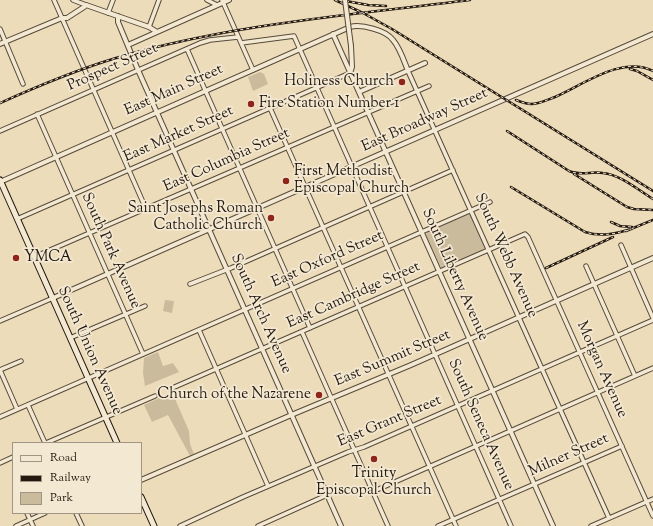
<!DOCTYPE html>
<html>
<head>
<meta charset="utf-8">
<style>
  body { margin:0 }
  #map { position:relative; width:653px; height:526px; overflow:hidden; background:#eddcba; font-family:"Sorts Mill Goudy",serif }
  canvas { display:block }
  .legend { position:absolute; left:12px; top:442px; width:130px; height:72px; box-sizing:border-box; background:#f3e8d2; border:1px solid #a09584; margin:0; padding:5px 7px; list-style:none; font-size:12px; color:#24190f }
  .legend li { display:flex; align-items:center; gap:8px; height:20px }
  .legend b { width:20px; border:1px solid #a09584 }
</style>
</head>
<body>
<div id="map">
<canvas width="653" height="526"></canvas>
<ul class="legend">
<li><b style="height:5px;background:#f3e8d2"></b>Road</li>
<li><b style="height:5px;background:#24190f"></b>Railway</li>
<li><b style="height:11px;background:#cbbb9d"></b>Park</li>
</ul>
</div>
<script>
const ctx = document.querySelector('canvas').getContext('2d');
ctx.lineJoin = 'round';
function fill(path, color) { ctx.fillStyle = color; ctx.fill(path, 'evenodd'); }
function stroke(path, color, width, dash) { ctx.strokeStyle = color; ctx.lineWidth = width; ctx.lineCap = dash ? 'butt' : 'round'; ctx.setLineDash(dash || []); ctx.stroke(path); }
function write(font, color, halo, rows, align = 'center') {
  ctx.font = font + ' "Sorts Mill Goudy",serif'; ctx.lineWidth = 3.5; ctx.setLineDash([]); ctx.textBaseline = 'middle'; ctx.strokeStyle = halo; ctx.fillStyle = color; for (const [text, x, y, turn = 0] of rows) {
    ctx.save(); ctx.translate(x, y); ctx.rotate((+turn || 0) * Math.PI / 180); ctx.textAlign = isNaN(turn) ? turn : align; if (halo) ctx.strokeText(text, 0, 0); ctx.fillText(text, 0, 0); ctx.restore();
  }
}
const green = new Path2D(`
  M 260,72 L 264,74 L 268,84 L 253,91 L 248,77 Z
  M 468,214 L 471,215 L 485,247 L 484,250 L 443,268 L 441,267 L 426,235 L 427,232 Z
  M 165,300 L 174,301 L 172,313 L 163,311 Z
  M 158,352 L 163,366 L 173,363 L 179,372 L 145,386 L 143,373 L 144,358 Z
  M 172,392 L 189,431 L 190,444 L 194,454 L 190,456 L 168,415 L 152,422 L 144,405 Z`);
const minor = new Path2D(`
  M 54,0 L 146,209
  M 73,0 L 86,5
  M 207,0 L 217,5
  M 222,0 L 253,70
  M 108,13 L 113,0
  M 149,27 L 159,0
  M 0,29 L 23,84
  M 241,43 L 294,36 L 511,526
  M 187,49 L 310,328
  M 408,71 L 609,518
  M 270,108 L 456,526
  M 37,114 L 143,354
  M 0,131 L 200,43 L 210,40 L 238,37
  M 17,219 L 350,73
  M 621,245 L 653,318
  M 34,257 L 429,86
  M 586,266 L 635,376
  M 190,284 L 231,268 L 453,170
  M 0,321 L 53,298
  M 199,330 L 268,486
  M 302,332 L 388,526
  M 70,338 L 145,306
  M 0,370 L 17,409
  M 0,370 L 21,361
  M 170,389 L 525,234 L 528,237 L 653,516
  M 28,405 L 45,443
  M 0,417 L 490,202
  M 46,443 L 155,396
  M 0,463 L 13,457
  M 372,492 L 653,368
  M 27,513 L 33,526
  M 76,513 L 82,526
  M 16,526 L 45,513
  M 180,526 L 243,497 L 348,452 L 364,447 L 653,320
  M 258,526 L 327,495
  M 438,526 L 622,446
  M 591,526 L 653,499`);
const tertiary = new Path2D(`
  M 118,16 L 118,22 L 138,70 L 341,526
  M 333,34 L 553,526
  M 0,44 L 62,18 L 67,18 L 84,7 L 86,5 L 149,27 L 157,32
  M 128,45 L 229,0
  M 350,73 L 352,67 L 351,46
  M 359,92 L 425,63
  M 0,182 L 350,27 C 361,24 386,30 393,40 C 400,48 404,61 408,71
  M 53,298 L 653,34
  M 141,480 L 296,413 L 411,365 L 653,258`);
const secondary = new Path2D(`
  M 0,180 L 117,443
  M 141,497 L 154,526`);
const rail = new Path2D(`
  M 335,0 L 363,13 L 392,29 L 653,191
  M 346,1 L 368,5 L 386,6
  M 630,69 L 637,71 L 653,80
  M 516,100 C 521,102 526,104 531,104 C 539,104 547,100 555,97 C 583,85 622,55 653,71
  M 0,103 C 38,86 76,70 116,58 C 231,24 351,15 470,0
  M 507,131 L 569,171 C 581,176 591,171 603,173 C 621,175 638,190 653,199
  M 574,174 L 627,207 L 634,209 L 653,210
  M 511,187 L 585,232 C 601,237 615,234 631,229
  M 611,222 L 620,226 L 632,227
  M 626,231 L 653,220
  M 546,268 L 613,237`);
const tertiaryBridge = new Path2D(`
  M 345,0 L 351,46`);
const markers = [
  [402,82,4,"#8f2418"],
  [251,104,4,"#8f2418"],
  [286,181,4,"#8f2418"],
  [271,218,4,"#8f2418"],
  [16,258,4,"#8f2418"],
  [319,395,4,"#8f2418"],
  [374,459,4,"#8f2418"]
];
const streetNames = [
  ["Prospect Street",113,68,-24],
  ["East Main Street",174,91,-24],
  ["East Broadway Street",425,121,-24],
  ["East Market Street",179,135,-24],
  ["East Columbia Street",227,161,-24],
  ["South Park Avenue",110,251,66],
  ["South Webb Avenue",505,256,66],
  ["East Oxford Street",328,260,-24],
  ["South Liberty Avenue",454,275,66],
  ["East Cambridge Street",354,296,-24],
  ["South Arch Avenue",260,314,66],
  ["South Union Avenue",89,351,66],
  ["East Summit Street",393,359,-23],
  ["Morgan Avenue",601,370,66],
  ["East Grant Street",390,422,-23],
  ["South Seneca Avenue",480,425,66],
  ["Milner Street",569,456,-24]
];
const poiNames = [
  ["Holiness Church",394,82],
  ["Fire Station Number 1",259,104,"left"],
  ["First Methodist",294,172,"left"],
  ["Episcopal Church",294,189,"left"],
  ["Saint Josephs Roman",263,209],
  ["Catholic Church",263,226],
  ["YMCA",24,258,"left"],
  ["Church of the Nazarene",311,395],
  ["Trinity",374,474,"center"],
  ["Episcopal Church",374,491,"center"]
];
fill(green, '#cbbb9d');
stroke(minor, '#564a3a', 5.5);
stroke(tertiary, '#564a3a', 6);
stroke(secondary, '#24190f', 7);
stroke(minor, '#f3e8d2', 3.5);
stroke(tertiary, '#f3e8d2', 4);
stroke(secondary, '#f3e8d2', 5);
stroke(rail, '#24190f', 2.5);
stroke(rail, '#f3e8d2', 1, [3]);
stroke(tertiaryBridge, '#564a3a', 6, []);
stroke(tertiaryBridge, '#f3e8d2', 4);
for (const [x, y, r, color] of markers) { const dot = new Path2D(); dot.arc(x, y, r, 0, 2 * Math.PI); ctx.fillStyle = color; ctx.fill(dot); stroke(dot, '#f3e8d2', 1.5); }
write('15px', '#24190f', '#f3e8d2', streetNames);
write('15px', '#24190f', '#f3e8d2', poiNames, 'right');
</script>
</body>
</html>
